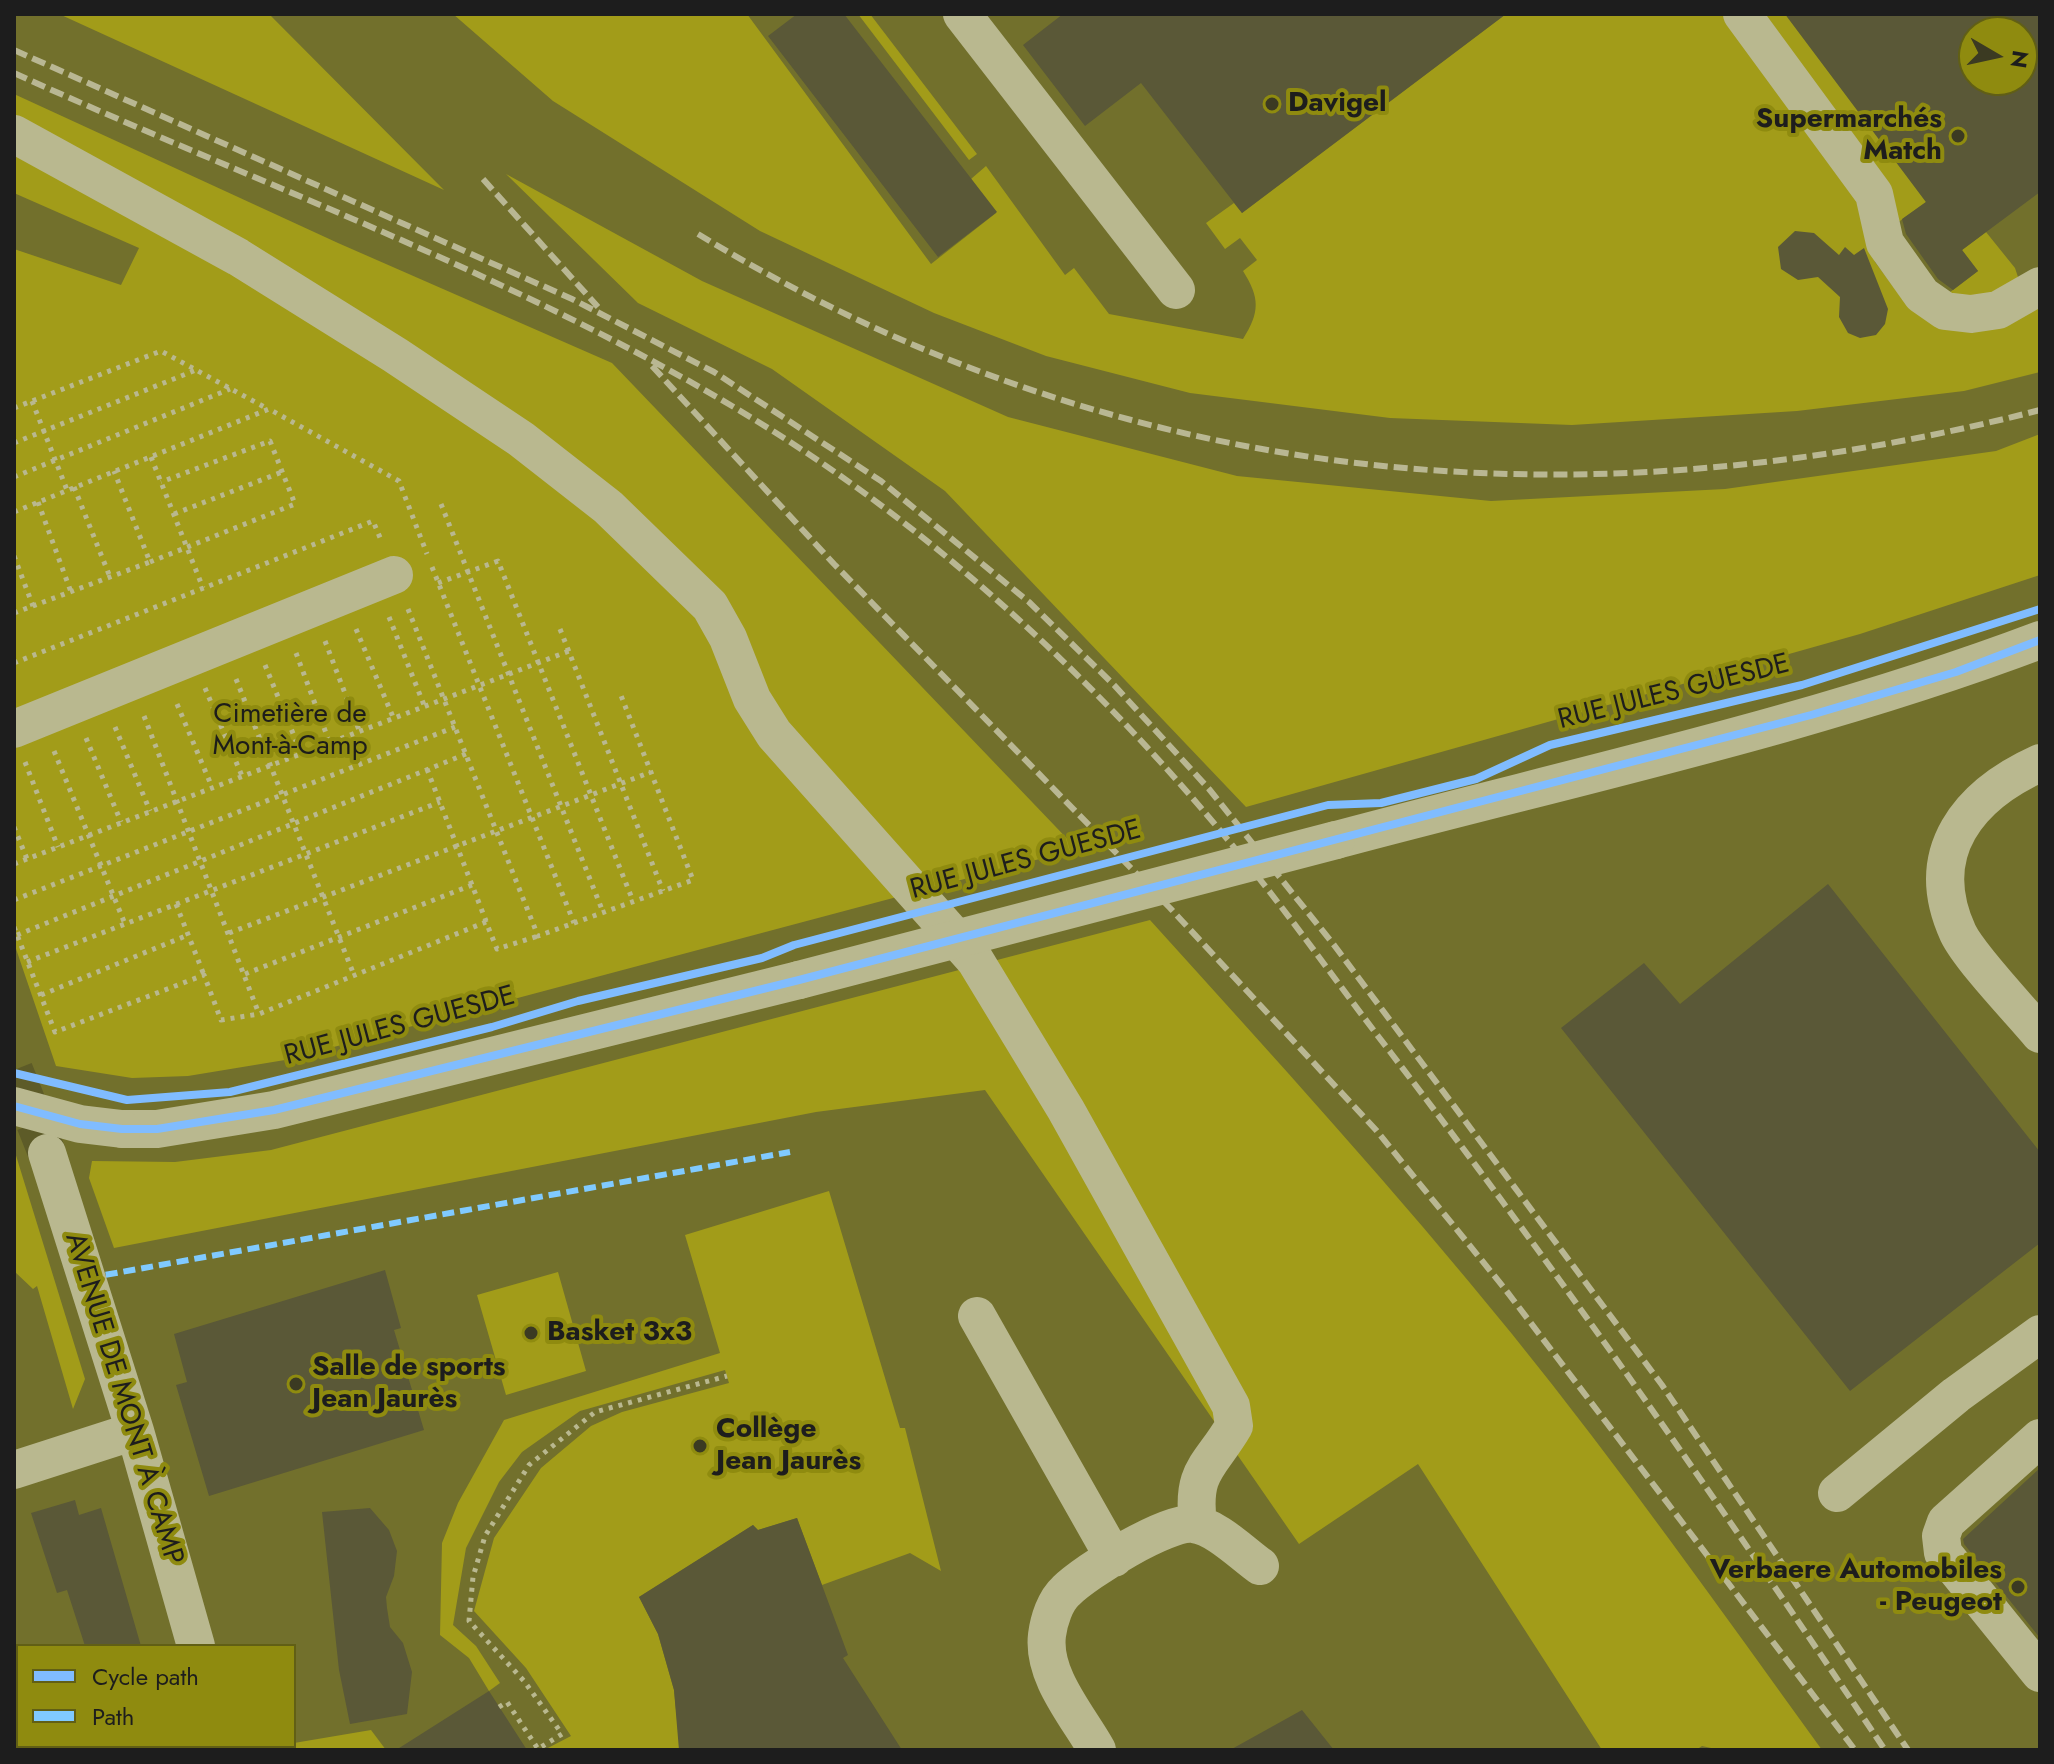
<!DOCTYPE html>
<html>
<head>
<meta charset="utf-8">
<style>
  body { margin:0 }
  #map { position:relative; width:2054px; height:1764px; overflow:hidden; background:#72702c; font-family:Jost,sans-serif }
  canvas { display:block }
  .frame { position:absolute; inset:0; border:16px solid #1d1d1d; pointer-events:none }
  .legend { position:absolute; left:16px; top:1644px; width:280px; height:104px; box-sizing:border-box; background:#8f8b0f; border:2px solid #615f15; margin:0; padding:10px 14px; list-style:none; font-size:24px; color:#1d1d1d }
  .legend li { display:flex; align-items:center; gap:16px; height:40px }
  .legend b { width:40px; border:2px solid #615f15 }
  .north { position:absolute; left:1958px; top:16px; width:80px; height:80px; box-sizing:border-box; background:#8f8b0f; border:2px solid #615f15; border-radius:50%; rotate:99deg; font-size:22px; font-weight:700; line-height:32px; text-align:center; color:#1d1d1d }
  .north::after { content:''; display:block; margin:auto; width:28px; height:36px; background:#3b3a22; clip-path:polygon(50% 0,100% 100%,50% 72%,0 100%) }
</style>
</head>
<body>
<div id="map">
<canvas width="2054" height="1764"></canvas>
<div class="frame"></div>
<ul class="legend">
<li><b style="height:10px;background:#80bcff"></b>Cycle path</li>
<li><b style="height:10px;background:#80caff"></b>Path</li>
</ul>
<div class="north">N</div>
</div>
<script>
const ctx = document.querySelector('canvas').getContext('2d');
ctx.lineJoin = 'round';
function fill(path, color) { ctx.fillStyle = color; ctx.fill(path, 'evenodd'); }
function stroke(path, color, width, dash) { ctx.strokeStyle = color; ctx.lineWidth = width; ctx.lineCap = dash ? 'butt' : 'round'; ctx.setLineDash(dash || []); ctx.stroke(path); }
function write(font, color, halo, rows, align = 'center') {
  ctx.font = font + ' Jost,sans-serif'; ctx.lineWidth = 8; ctx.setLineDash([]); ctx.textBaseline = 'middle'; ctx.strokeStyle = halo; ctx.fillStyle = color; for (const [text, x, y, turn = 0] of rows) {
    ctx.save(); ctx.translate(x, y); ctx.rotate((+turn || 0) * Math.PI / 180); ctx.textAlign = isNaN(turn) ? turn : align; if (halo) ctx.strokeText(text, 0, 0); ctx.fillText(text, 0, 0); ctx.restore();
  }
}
const green = new Path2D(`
  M 59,14 L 269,14 L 444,190 Z
  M 453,14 L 747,14 L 931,264 L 996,213 L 971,179 L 986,166 L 1065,275 L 1074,268 L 1109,314 L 1243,339 C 1260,312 1260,298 1243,271 L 1257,260 L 1240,238 L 1225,249 L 1206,223 L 1234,203 L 1242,213 L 1506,14 L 1728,14 L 1864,206 L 1875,262 L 1907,305 L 2040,301 L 2040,372 L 1964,391 L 1797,411 L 1572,425 L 1390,418 L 1190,393 L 1046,356 L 934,313 L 760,231 L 553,101 Z
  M 858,14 L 870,14 L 977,154 L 969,160 Z
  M 1760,14 L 1785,14 L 1926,202 L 1893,226 Z
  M 14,94 L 338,243 L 612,363 L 1077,849 L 285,1060 L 188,1076 L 132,1078 L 56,1066 L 14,943 L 14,249 L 121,285 L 139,248 L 14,193 Z
  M 506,174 L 702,281 L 1008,417 L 1237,476 L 1491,501 L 1725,489 L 1996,451 L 2040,434 L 2040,575 L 1860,634 L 1246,807 L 945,491 L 772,369 L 638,303 Z
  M 1986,232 L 2015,268 L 2018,277 L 1995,298 L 1945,296 L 1978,271 L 1962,250 Z
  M 1150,920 C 1273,1056 1396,1191 1512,1334 C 1620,1468 1721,1610 1822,1750 L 1720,1750 L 1702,1746 L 1696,1750 L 1602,1750 L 1418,1464 L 1299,1544 L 985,1090 L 816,1112 L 114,1248 L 89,1178 L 92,1161 L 175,1162 L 271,1150 Z
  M 14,1149 L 85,1379 L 73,1409 L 37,1286 L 33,1289 L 14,1271 Z
  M 829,1191 L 900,1428 L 905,1428 L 941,1571 L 910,1553 L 822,1585 L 797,1518 L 758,1530 L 753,1525 L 639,1597 L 658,1634 L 674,1690 L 680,1750 L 544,1750 L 571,1736 L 526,1668 L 474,1611 L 494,1538 L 541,1468 L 591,1426 L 622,1412 L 729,1383 L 725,1370 L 580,1411 L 522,1452 L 499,1482 L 466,1548 L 453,1625 L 476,1646 L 500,1683 L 489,1691 L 469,1658 L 440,1635 L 442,1543 L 458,1503 L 504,1420 L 720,1353 L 685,1235 Z
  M 558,1272 L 586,1371 L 506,1395 L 477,1295 Z
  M 371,1730 L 386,1750 L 263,1748 L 294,1746 L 294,1743 Z`);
const building = new Path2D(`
  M 797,14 L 844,14 L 997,212 L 938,257 L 768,36 Z
  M 1063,14 L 1506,14 L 1242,213 L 1141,83 L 1085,126 L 1023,45 Z
  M 1785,14 L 2040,14 L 2040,192 L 1962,250 L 1978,271 L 1953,290 L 1938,279 L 1906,234 L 1902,219 L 1926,202 ZM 1974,32 L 2022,32 L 2022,80 L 1974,80 Z
  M 1795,231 L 1814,233 L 1839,255 L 1845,247 L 1854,255 L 1864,248 L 1888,309 L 1885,324 L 1876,335 L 1860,338 L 1848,333 L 1839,317 L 1840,297 L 1818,277 L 1798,280 L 1781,269 L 1778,247 Z
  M 1828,884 L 2040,1152 L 2040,1243 L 1850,1391 L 1561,1028 L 1644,963 L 1680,1004 Z
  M 385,1270 L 401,1328 L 394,1330 L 424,1430 L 209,1496 L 176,1385 L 187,1382 L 174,1334 Z
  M 2040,1468 L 2040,1638 L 1964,1544 L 1963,1539 Z
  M 75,1500 L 79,1515 L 101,1508 L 141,1646 L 85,1646 L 67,1590 L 57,1593 L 31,1513 Z
  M 370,1508 L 389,1530 L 397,1551 L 394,1576 L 386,1597 L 387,1608 L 390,1627 L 403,1643 L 412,1672 L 407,1714 L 350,1724 L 339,1670 L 322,1512 Z
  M 797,1518 L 848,1655 L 843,1658 L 902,1750 L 679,1750 L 674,1690 L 658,1634 L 639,1597 L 753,1525 L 758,1530 Z
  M 489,1691 L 527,1750 L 396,1750 Z
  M 1302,1710 L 1334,1750 L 1230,1750 Z`);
const minorTunnel = new Path2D(`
  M 14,1070 L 47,1153`);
const path = new Path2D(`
  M 32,401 L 67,490
  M 14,408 L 161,351 L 268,409
  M 14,443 L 196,370
  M 151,457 L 203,588
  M 14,477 L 230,389
  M 74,487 L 110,577
  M 38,502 L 71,592
  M 441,504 L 603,912
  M 14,512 L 269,409 L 399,481 L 427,554
  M 174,514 L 282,472
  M 14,556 L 33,606
  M 150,562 L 295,504 L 270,441 L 161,482
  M 432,567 L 574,923
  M 438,583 L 498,561 L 633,901
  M 408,609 L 538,936 L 693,880 L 620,693
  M 14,613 L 150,562 L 114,471
  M 389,617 L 424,705
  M 356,629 L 393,717
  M 560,629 L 663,891
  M 325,641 L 359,730
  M 296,653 L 329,741
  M 14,663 L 373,521 L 381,540
  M 265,665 L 301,753
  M 236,679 L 354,975
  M 205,688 L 242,776
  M 177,704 L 212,787
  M 144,716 L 259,1014
  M 115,727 L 150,811
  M 86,738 L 121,822
  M 54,751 L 125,924
  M 25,762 L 58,847
  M 427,769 L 486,921
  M 14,827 L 27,859
  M 14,864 L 569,651
  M 14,900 L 455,727
  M 176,904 L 204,975
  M 14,927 L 55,1032 L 204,975 L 221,1020 L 259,1014 L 486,922 L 497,949 L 538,936
  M 229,933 L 651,772
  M 17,935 L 466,754
  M 27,962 L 440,802
  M 245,974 L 472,885
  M 41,995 L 188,935
  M 499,1707 L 507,1702 L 538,1749 L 562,1734 L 524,1681 L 469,1621 L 473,1577 L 485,1536 L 529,1465 L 595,1412 L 727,1376`);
const minor = new Path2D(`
  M 962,14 L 1176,290
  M 1742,14 L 1874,194 L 1885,243 L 1922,295 L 1945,311 L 1971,314 L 1998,310 L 2040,286
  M 14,134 L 238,257 L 395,355 L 521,439 L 608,507 L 710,606 L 728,638 L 752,699 L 774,734 L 975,960 L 1066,1110 L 1231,1406 L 1234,1426 C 1210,1467 1191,1470 1198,1524
  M 14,729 L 394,575
  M 2040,763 C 1969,795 1921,852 1958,933 C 1970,958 2020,1010 2040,1034
  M 1336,840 C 1571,777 1812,726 2040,640
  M 122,1129 L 157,1129 L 274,1110 L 799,980
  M 47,1153 L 135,1431 L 196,1646
  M 977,1316 L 1114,1558
  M 2040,1438 L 1946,1522 L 1941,1536 L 1943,1553 L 2040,1673
  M 14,1470 L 135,1431
  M 1837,1493 L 1956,1395 L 2040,1334
  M 215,1750 L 224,1748
  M 1097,1750 C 1078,1716 1042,1676 1047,1635 C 1049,1620 1055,1601 1066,1591 C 1086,1571 1167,1521 1193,1524 C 1215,1526 1242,1553 1260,1566`);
const rail = new Path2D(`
  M 14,50 L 572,299 L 714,372 L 881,481 L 1029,602 L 1114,685 L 1209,789 L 1334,945 L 1662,1385 L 1908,1750
  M 14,73 C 280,194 562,291 807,453 C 978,567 1131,717 1258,877 C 1304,935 1346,995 1391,1053 C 1564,1279 1726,1513 1885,1750
  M 483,179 L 598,307
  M 698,234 C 1115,487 1572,531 2040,410
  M 652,366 L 834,564 L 1170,908 L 1376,1130 L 1505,1289 L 1855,1750`);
const minorBridge = new Path2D(`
  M 799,980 L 1336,840
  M 14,1106 L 80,1124 L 122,1129`);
const quiet = new Path2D(`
  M 88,1278 L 790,1152`);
const cycleway = new Path2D(`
  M 14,1073 L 127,1100 L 230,1092 L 492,1027 L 578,1001 L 762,958 L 794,945 L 1328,805 L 1381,803 L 1476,779 L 1550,745 L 1802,685 L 2040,609
  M 14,1106 L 80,1124 L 122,1129 L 157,1129 L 274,1110 L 799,980 L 1811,715 L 1956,672 L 2040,640`);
const markers = [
  [1272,104,8,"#3b3a22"],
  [1958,136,8,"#3b3a22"],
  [531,1333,8,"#3b3a22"],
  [296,1384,8,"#3b3a22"],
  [700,1446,8,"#3b3a22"],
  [2018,1587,8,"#3b3a22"]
];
const poiNames = [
  ["Davigel",1288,104],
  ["Supermarchés",1942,120,"right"],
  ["Match",1942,152,"right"],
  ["Basket 3x3",547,1333],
  ["Salle de sports",312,1368],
  ["Jean Jaurès",312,1400],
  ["Collège",716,1430],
  ["Jean Jaurès",716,1462],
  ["Verbaere Automobiles",2002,1571,"right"],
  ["- Peugeot",2002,1603,"right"]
];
const streetNames = [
  ["RUE JULES GUESDE",1674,693,-14],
  ["RUE JULES GUESDE",1026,861,-15],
  ["RUE JULES GUESDE",400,1027,-15],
  ["AVENUE DE MONT À CAMP",123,1399,73]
];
const parkNames = [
  ["Cimetière de",290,715],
  ["Mont-à-Camp",290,747]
];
fill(green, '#a29c19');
fill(building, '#5a5837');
stroke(minorTunnel, '#5d5b28', 38, [38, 19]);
stroke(path, '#b9b88f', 5, [4, 6]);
stroke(minor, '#b9b88f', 38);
stroke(rail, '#b9b793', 6, [14, 6]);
stroke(minorBridge, '#b9b88f', 38);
stroke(quiet, '#80caff', 6, [12, 6]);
stroke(cycleway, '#80bcff', 8);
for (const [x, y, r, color] of markers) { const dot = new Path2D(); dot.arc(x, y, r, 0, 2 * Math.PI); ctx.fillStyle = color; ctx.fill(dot); stroke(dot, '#8f8b0f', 3); }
write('bold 28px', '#1d1d1d', '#8f8b0f', poiNames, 'left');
write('28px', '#1d1d1d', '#8f8b0f', streetNames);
write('28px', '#1d1d1a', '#8f8b0f', parkNames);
</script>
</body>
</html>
